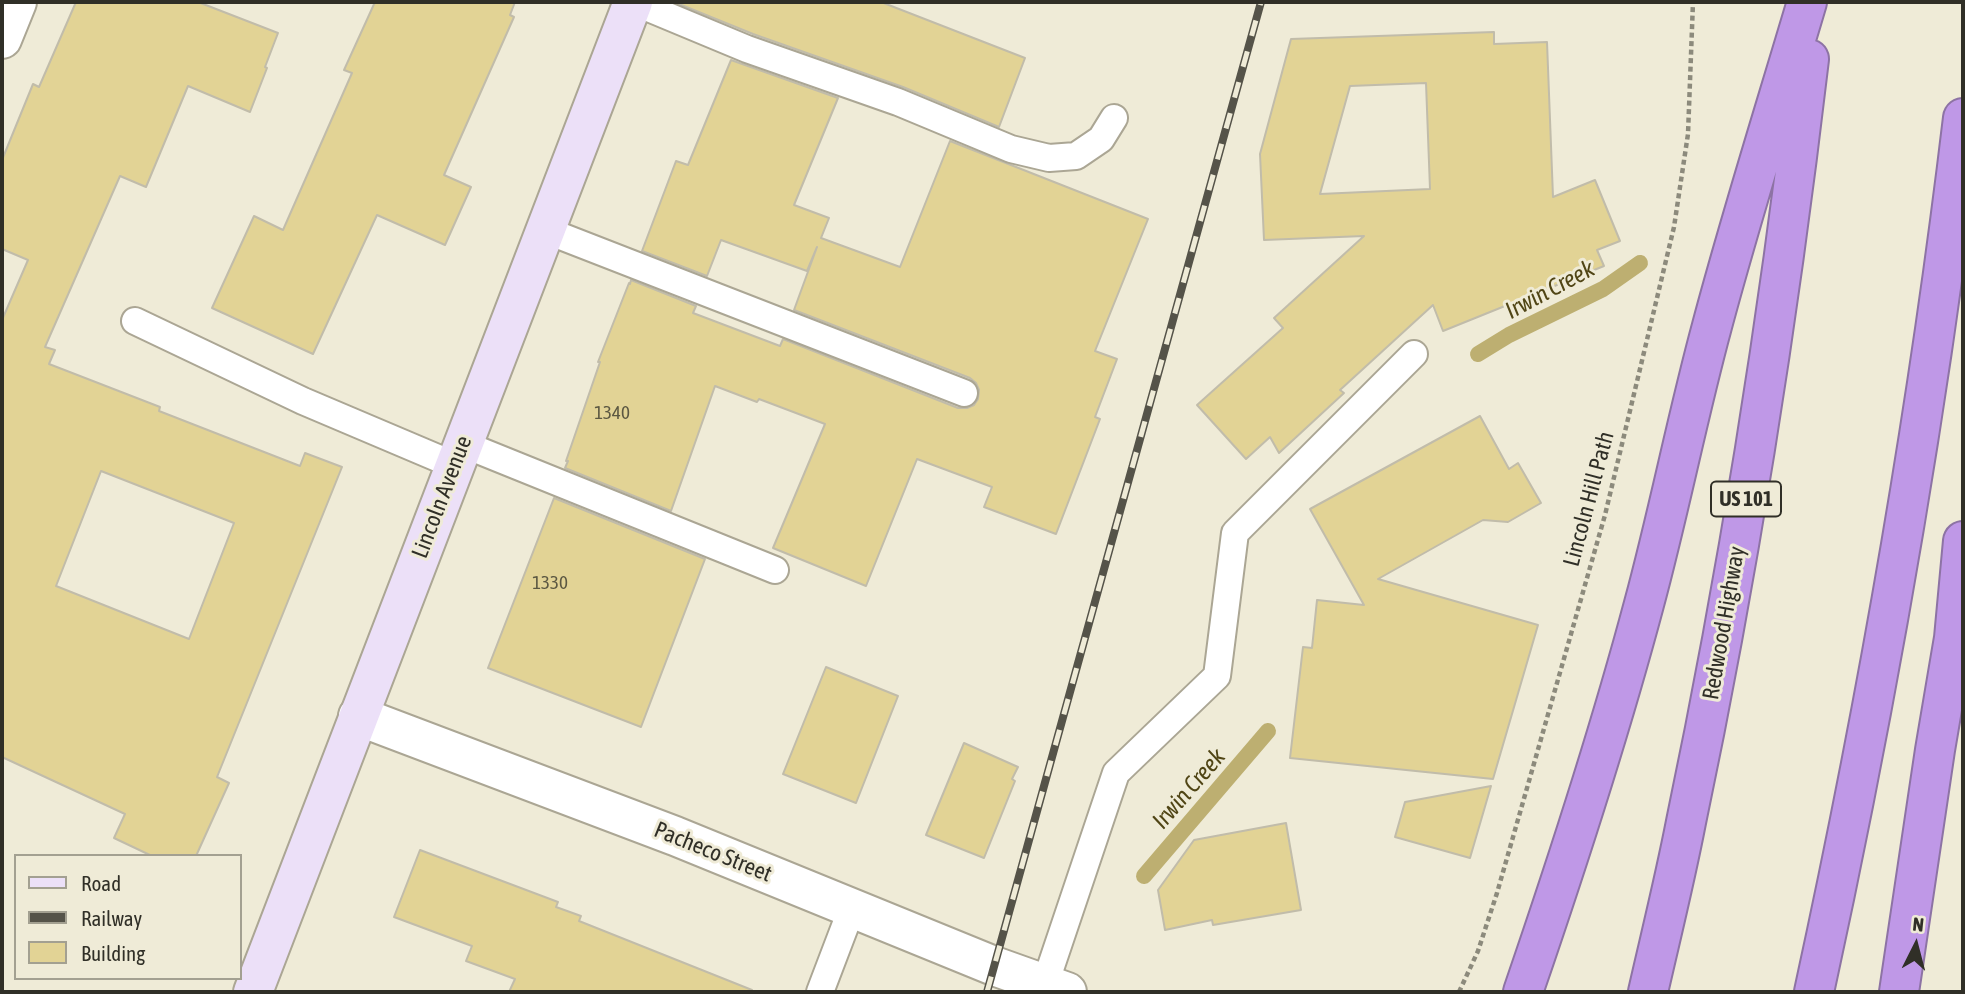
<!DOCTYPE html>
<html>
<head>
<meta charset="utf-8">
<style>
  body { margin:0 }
  #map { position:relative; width:1965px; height:994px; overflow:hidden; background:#efebd7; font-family:"Asap Condensed",sans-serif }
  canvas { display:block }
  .frame { position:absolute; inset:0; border:4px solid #302f27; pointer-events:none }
  .legend { position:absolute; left:14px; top:854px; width:228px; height:126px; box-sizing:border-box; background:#efebd7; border:2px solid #a3a091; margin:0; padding:9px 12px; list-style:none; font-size:21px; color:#302f27 }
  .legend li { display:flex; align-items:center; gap:14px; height:35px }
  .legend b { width:35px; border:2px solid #a3a091 }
  .north { position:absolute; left:1881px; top:910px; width:70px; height:70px; -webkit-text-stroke:5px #efebd7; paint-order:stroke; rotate:6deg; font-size:19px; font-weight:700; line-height:28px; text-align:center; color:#302f27 }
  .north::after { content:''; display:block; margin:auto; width:24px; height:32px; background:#302f27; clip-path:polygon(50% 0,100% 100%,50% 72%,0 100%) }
</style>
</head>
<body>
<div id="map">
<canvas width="1965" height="994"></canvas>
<div class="frame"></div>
<ul class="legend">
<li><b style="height:9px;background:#ece0f8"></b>Road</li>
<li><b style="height:9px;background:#555349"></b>Railway</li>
<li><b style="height:19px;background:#e2d395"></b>Building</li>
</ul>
<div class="north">N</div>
</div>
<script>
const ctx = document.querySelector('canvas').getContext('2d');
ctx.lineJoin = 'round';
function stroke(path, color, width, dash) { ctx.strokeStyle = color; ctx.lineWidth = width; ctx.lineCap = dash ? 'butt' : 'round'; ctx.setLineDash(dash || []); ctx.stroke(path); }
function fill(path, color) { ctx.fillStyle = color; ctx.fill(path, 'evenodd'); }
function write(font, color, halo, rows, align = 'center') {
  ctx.font = font + ' "Asap Condensed",sans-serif'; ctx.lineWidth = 6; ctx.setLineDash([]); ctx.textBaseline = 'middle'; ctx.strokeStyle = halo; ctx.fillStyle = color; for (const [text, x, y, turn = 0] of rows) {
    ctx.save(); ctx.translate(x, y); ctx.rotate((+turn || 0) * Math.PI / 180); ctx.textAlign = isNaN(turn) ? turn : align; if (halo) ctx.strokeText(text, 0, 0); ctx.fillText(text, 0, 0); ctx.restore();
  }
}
const stream = new Path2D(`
  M 1478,354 L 1509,335 L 1603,289 L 1640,263
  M 1144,876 L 1268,731`);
const building = new Path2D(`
  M 76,2 L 198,2 L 278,33 L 265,67 L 267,68 L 250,112 L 188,86 L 146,187 L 120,176 L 45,347 L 55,350 L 49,364 L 160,407 L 159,411 L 300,466 L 305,453 L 342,467 L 217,777 L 229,783 L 196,856 L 152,856 L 114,838 L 125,814 L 2,757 L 2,320 L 28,260 L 2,249 L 2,160 L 33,84 L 39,87 ZM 101,471 L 234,523 L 189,639 L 56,586 Z
  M 375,2 L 515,2 L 510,15 L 514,17 L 444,175 L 471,187 L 445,245 L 377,215 L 313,354 L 212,308 L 254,216 L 283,230 L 352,73 L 344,70 Z
  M 674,2 L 881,2 L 1025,58 L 999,127 L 903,87 L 753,34 Z
  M 1494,32 L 1494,44 L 1547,42 L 1553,197 L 1595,180 L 1620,241 L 1597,250 L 1604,266 L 1443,331 L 1433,305 L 1340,390 L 1344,393 L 1279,453 L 1270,437 L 1246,459 L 1197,405 L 1283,328 L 1274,318 L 1364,236 L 1264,240 L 1260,154 L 1291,39 ZM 1426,83 L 1430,189 L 1320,194 L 1350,86 Z
  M 731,60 L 838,98 L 794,205 L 829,218 L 821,238 L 900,267 L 950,141 L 1148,219 L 1095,351 L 1117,359 L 1095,417 L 1100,419 L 1056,534 L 984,507 L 992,487 L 917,459 L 866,586 L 773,548 L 825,424 L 759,399 L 757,402 L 715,386 L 671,511 L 565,468 L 568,461 L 566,461 L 600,362 L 598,362 L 629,283 L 630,284 L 631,280 L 696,306 L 693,313 L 780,346 L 783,339 L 958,408 L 967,408 L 974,405 L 978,399 L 979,390 L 976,383 L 970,378 L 794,310 L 817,247 L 807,271 L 721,240 L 707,276 L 642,251 L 676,161 L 688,165 Z
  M 1480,416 L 1509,469 L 1518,463 L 1541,503 L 1508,522 L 1483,520 L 1378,579 L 1538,625 L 1493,779 L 1290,758 L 1303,647 L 1312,648 L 1317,600 L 1364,605 L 1310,509 Z
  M 554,498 L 705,559 L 641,727 L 488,668 Z
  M 826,667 L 898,696 L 856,803 L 783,774 Z
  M 964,743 L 1018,767 L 1012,779 L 1015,781 L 984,858 L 926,835 Z
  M 1491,786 L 1470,858 L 1395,837 L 1405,802 Z
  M 1286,823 L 1301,910 L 1213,925 L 1212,920 L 1165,930 L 1158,890 L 1194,840 Z
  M 420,850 L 558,902 L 556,907 L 581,916 L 579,921 L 752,990 L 751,992 L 509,992 L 515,979 L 466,961 L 472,946 L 394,917 Z`);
const path = new Path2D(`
  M 1459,992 L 1478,951 L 1497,893 L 1605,515 L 1674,227 L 1688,134 L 1693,2`);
const lane = new Path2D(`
  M 634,2 L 747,49 L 898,102 L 1011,149 L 1049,158 L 1076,156 L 1101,139 L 1114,118
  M 545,230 L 964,393
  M 135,321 L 303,401 L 454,465
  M 463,444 L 775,570
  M 1045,984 L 1116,773 L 1217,676 L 1235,533 L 1414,354
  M 820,992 L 852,908`);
const street = new Path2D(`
  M 2,39 L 17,2
  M 358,716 L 675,836 L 994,966 L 1067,992`);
const secondary = new Path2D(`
  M 253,992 L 633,2`);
const highway = new Path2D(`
  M 1523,992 C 1567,864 1609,735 1644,604 C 1669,512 1687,418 1712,326 C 1741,217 1775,110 1807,2
  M 1648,992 C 1661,935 1675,879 1686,822 C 1739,570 1779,315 1809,59
  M 1814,992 C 1877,703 1928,412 1963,118
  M 1899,992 L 1935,750 L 1954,638 L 1963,541`);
const rail = new Path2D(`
  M 987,992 L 1261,2`);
const numberNames = [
  ["1340",612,413],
  ["1330",550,583]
];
const shields = [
  [1746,499,70]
];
const shieldNames = [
  ["US 101",1746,499]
];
const streetNames = [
  ["Lincoln Avenue",442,497,-69],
  ["Lincoln Hill Path",1589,499,-75],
  ["Redwood Highway",1724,623,-80],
  ["Pacheco Street",713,852,22]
];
const waterNames = [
  ["Irwin Creek",1550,290,-28],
  ["Irwin Creek",1189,789,-49]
];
stroke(stream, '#bdaf71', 16);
fill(building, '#e2d395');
stroke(building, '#c1bcaa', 2);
stroke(lane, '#aba694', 30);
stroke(street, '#aba694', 42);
stroke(secondary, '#aba694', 42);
stroke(highway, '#8d73a4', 42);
stroke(path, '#8c8a7c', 4.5, [5, 3.5]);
stroke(lane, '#fff', 26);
stroke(street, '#fff', 38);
stroke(secondary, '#ece0f8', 38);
stroke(highway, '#bf98e7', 38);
stroke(rail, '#555349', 8);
stroke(rail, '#efebd7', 5, [16]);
write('19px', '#5c5842', null, numberNames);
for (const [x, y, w] of shields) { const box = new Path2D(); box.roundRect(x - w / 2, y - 17.5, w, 35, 5); ctx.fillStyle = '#efebd7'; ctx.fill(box); stroke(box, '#302f27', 2); }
write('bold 21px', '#302f27', null, shieldNames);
write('23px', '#302f27', '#efebd7', streetNames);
write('italic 24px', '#504515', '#efebd7', waterNames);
</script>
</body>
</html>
